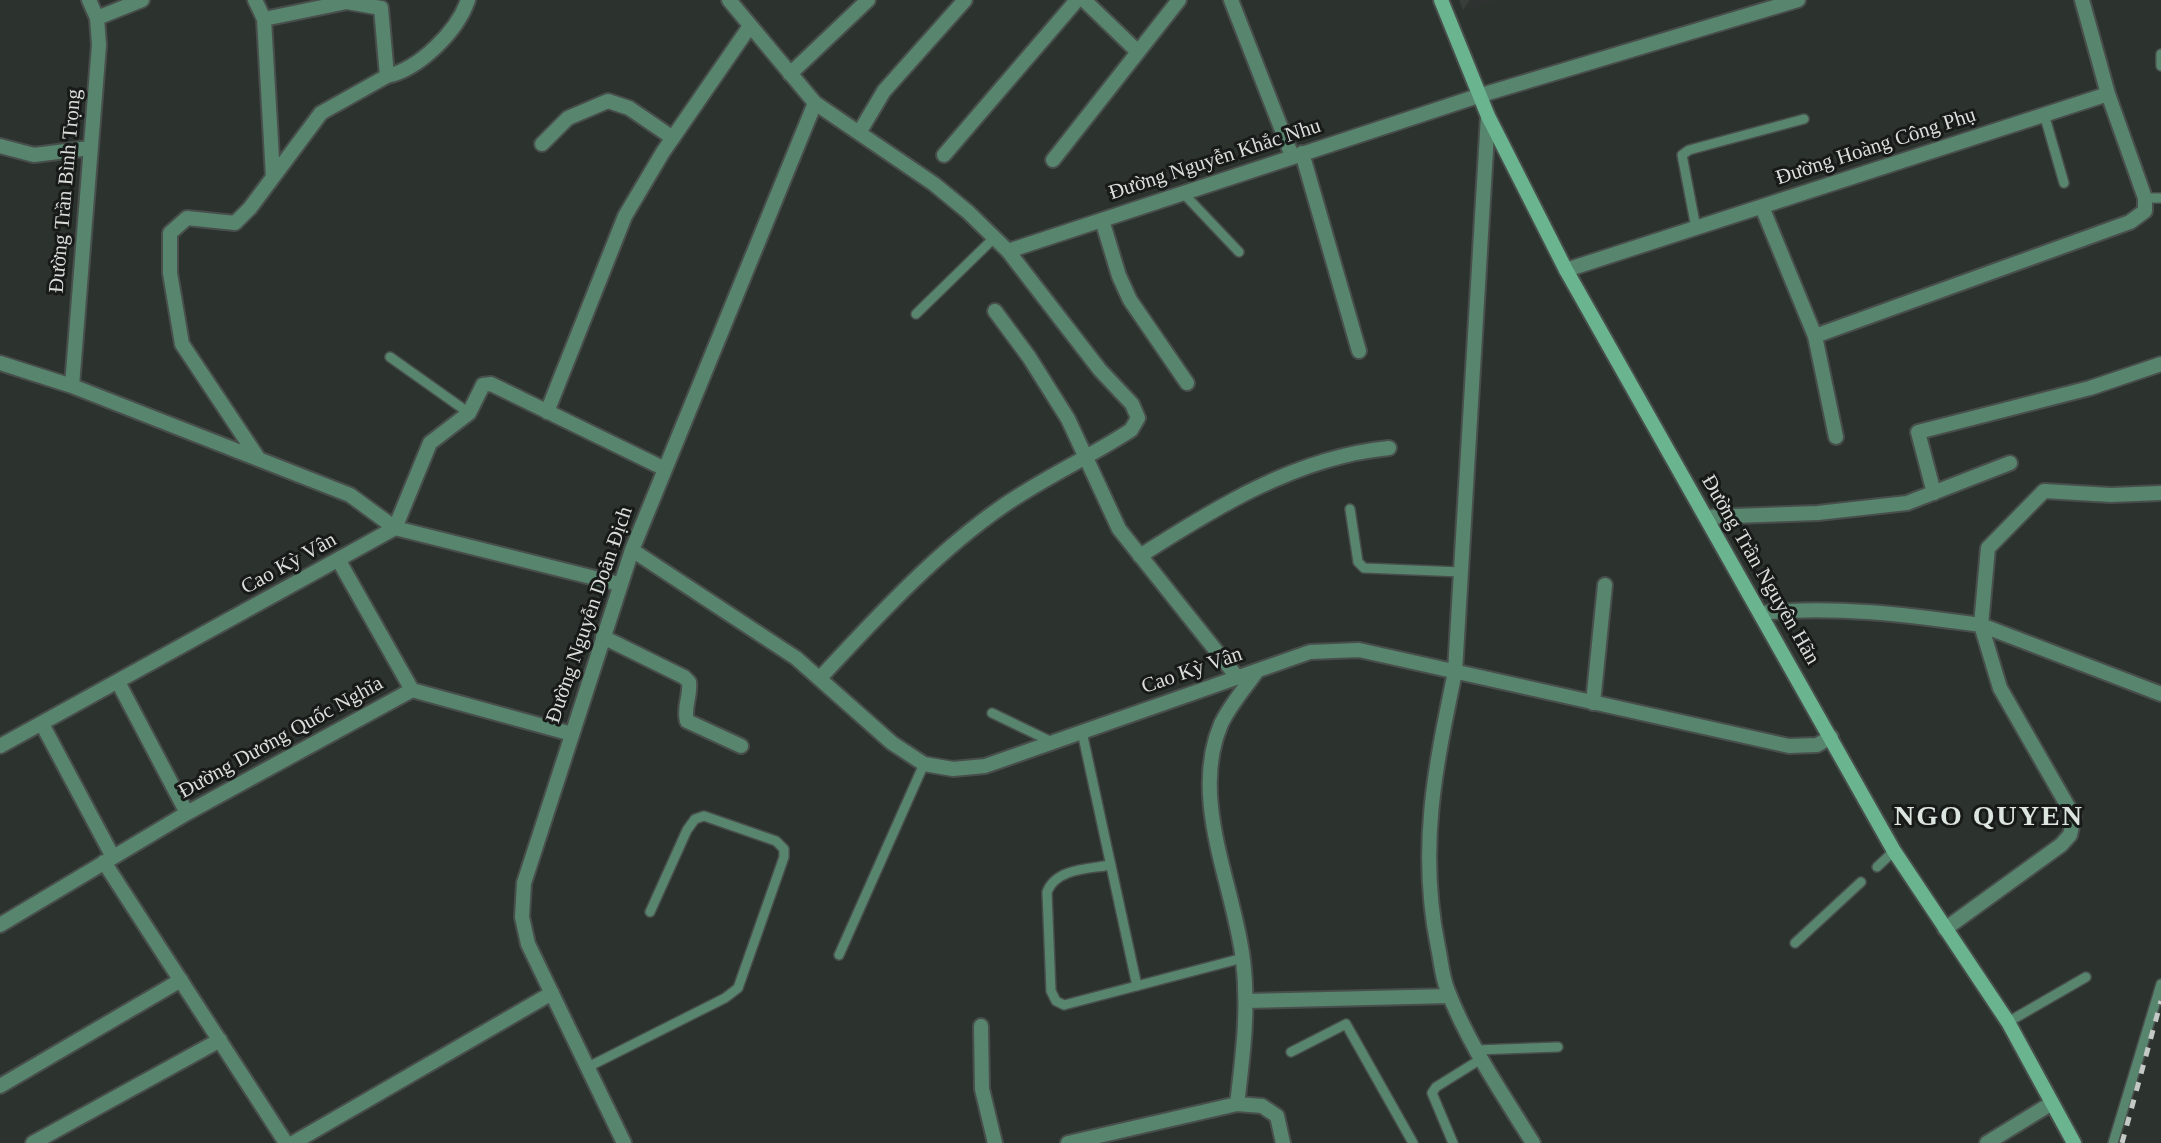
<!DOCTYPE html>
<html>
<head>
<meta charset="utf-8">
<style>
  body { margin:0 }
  canvas { display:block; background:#2c332f }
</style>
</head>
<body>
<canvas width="2161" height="1143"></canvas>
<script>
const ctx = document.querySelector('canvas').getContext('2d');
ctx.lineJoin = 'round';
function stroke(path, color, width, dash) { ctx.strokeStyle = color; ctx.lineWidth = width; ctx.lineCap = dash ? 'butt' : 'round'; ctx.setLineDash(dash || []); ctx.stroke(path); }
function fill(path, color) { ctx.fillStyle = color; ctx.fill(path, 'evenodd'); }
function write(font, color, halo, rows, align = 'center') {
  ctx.font = font + ' "Times New Roman",serif'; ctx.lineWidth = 6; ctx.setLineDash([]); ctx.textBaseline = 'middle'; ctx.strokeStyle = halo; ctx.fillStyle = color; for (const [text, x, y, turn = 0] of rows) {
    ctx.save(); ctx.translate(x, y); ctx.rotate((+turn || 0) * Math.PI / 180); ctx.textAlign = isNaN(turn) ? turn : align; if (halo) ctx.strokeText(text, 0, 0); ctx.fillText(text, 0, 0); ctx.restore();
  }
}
const lane = new Path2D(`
  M 2161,54 L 2161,66
  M 2044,114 L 2064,183
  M 1183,193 L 1239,252
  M 2145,198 L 2161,198
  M 1696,228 L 1682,155 L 1689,150 L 1804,119
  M 916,314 L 994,238
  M 390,357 L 469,413
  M 1350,509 L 1358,562 L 1364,568 L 1461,572
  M 992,713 L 1052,742
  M 1082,732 L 1137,986
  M 1111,865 C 1089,869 1056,868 1047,892 L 1051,991 L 1056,1001 L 1064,1005 L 1243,958
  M 1877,867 L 1894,851
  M 1795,943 L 1861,882
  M 839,955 L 924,764
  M 2008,1022 L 2086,977
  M 1476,1050 L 1558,1047
  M 1291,1052 L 1346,1024 L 1413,1143
  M 588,1067 L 725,998 L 738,988 L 784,857 L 784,849 L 776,841 L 704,816 L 695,819 L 687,830 L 650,912
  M 1453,1143 L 1432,1093 L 1436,1087 L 1481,1059
  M 2113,1143 L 2161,984`);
const street = new Path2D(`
  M 255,0 L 264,19 L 273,177
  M 729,0 L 815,103 L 934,184 L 968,212 L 1008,251 L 1478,96 L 1798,0
  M 1084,0 L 1138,52
  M 1231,0 L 1292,156
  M 97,18 L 142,0
  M 790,74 L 868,0
  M 387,76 C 419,69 457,32 468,0
  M 1488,116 L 1455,672 C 1435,768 1418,849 1438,947 C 1441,961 1442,976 1447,989 C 1468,1044 1502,1093 1533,1143
  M 859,133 L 884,91 L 965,0
  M 542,144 L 568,118 L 608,101 L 629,108 L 673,138
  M 0,146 L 34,155 L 90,148
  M 1302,153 L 1359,351
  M 944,155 L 1077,0
  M 1053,160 L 1179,0
  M 1762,207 L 1815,336 L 1836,437
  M 1102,220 L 1119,276 L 1130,300 L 1187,383
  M 1566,270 L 2108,94 L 2082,0
  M 995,311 L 1029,357 L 1068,419 L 1119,529 L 1237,677
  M 1815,336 L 2130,222 L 2145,211 L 2145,198 L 2108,94
  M 0,363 L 72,386 L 350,495 L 395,528 L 430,443 L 469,413 L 483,385 L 491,384 L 665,469
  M 72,386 L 99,45 L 97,18 L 89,0
  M 547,412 L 625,216 L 663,152 L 750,26
  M 258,458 L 182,344 L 170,273 L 170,233 L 187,218 L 235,223 L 250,208 L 321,113 L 387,76 L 381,8 L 347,2 L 264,19
  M 1934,493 L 1918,432 L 2090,388 L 2161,364
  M 1706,517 L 1818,513 L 1907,503 L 2010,463
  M 632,550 L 796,658 L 892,743 L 924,764 L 953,769 L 985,766 L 1310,652 L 1359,650 L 1789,746 L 1817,745 L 1831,737
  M 1140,556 C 1216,507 1297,457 1389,448
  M 339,561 L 412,690
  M 1761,613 C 1834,605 1908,615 1981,625 L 1988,548 L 2044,491 L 2111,495 L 2161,493
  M 603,637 L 684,677 L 689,682 C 691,696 683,707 687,721 L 741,746
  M 820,678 C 876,618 935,553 1003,506 C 1043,478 1090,457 1131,430 L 1138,418 L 1132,404 L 1100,370 L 1008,251
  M 118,682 L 187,813
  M 1593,703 L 1605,585
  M 42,724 L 113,857
  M 0,746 L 395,528 L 619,584
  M 104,862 L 286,1143
  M 0,925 L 187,813 L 412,690 L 572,734
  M 1945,929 L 2061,845 L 2070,835 L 2074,817 L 2000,688 L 1981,625 L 2161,694
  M 1247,1001 L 1450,996
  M 981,1026 L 982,1089 L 995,1143
  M 0,1086 L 181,980
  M 1237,1104 C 1243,1055 1249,1009 1243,960 C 1234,885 1189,799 1221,724 C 1230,705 1245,688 1257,671
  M 33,1143 L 220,1040
  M 293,1143 L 552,993
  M 624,1143 L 528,944 L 522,917 L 524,883 L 632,550 L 815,103
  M 1068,1143 L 1237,1104 L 1262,1106 L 1277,1116 L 1283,1143
  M 1987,1143 L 2052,1103`);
const secondary = new Path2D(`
  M 1441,0 L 1488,116 L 1566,270 L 1894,851 L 2008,1022 L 2074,1143`);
const rail = new Path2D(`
  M 2122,1143 L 2161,1001`);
const wall = new Path2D(`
  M 1459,0 L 1495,0 L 1463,10 Z`);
const shadedWall = new Path2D(`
  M 1470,0 L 1495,0 L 1463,10 Z`);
const streetNames = [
  ["Đường Hoàng Công Phụ",1876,147,-18],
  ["Đường Nguyễn Khắc Nhu",1215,160,-18],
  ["Đường Trần Bình Trọng",66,191,-85],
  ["Cao Kỳ Vân",289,564,-29],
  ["Đường Trần Nguyên Hãn",1760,570,60],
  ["Đường Nguyễn Doãn Địch",590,615,-71],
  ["Cao Kỳ Vân",1192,671,-19],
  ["Đường Dương Quốc Nghĩa",281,738,-29]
];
const districtNames = [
  ["NGO QUYEN",1989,818]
];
stroke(lane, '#484e4b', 12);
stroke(street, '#484e4b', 18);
stroke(secondary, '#484e4b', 18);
stroke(lane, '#58856e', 9);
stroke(street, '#58856e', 14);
stroke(secondary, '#6ab590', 14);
stroke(rail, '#c4c9c6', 5, [9, 9]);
fill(wall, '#383e3a');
fill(shadedWall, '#2e3230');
write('21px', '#d9dedb', '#171a18', streetNames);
ctx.letterSpacing = '2px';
write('bold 28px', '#dce5e0', '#171a18', districtNames);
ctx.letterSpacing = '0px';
</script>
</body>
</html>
